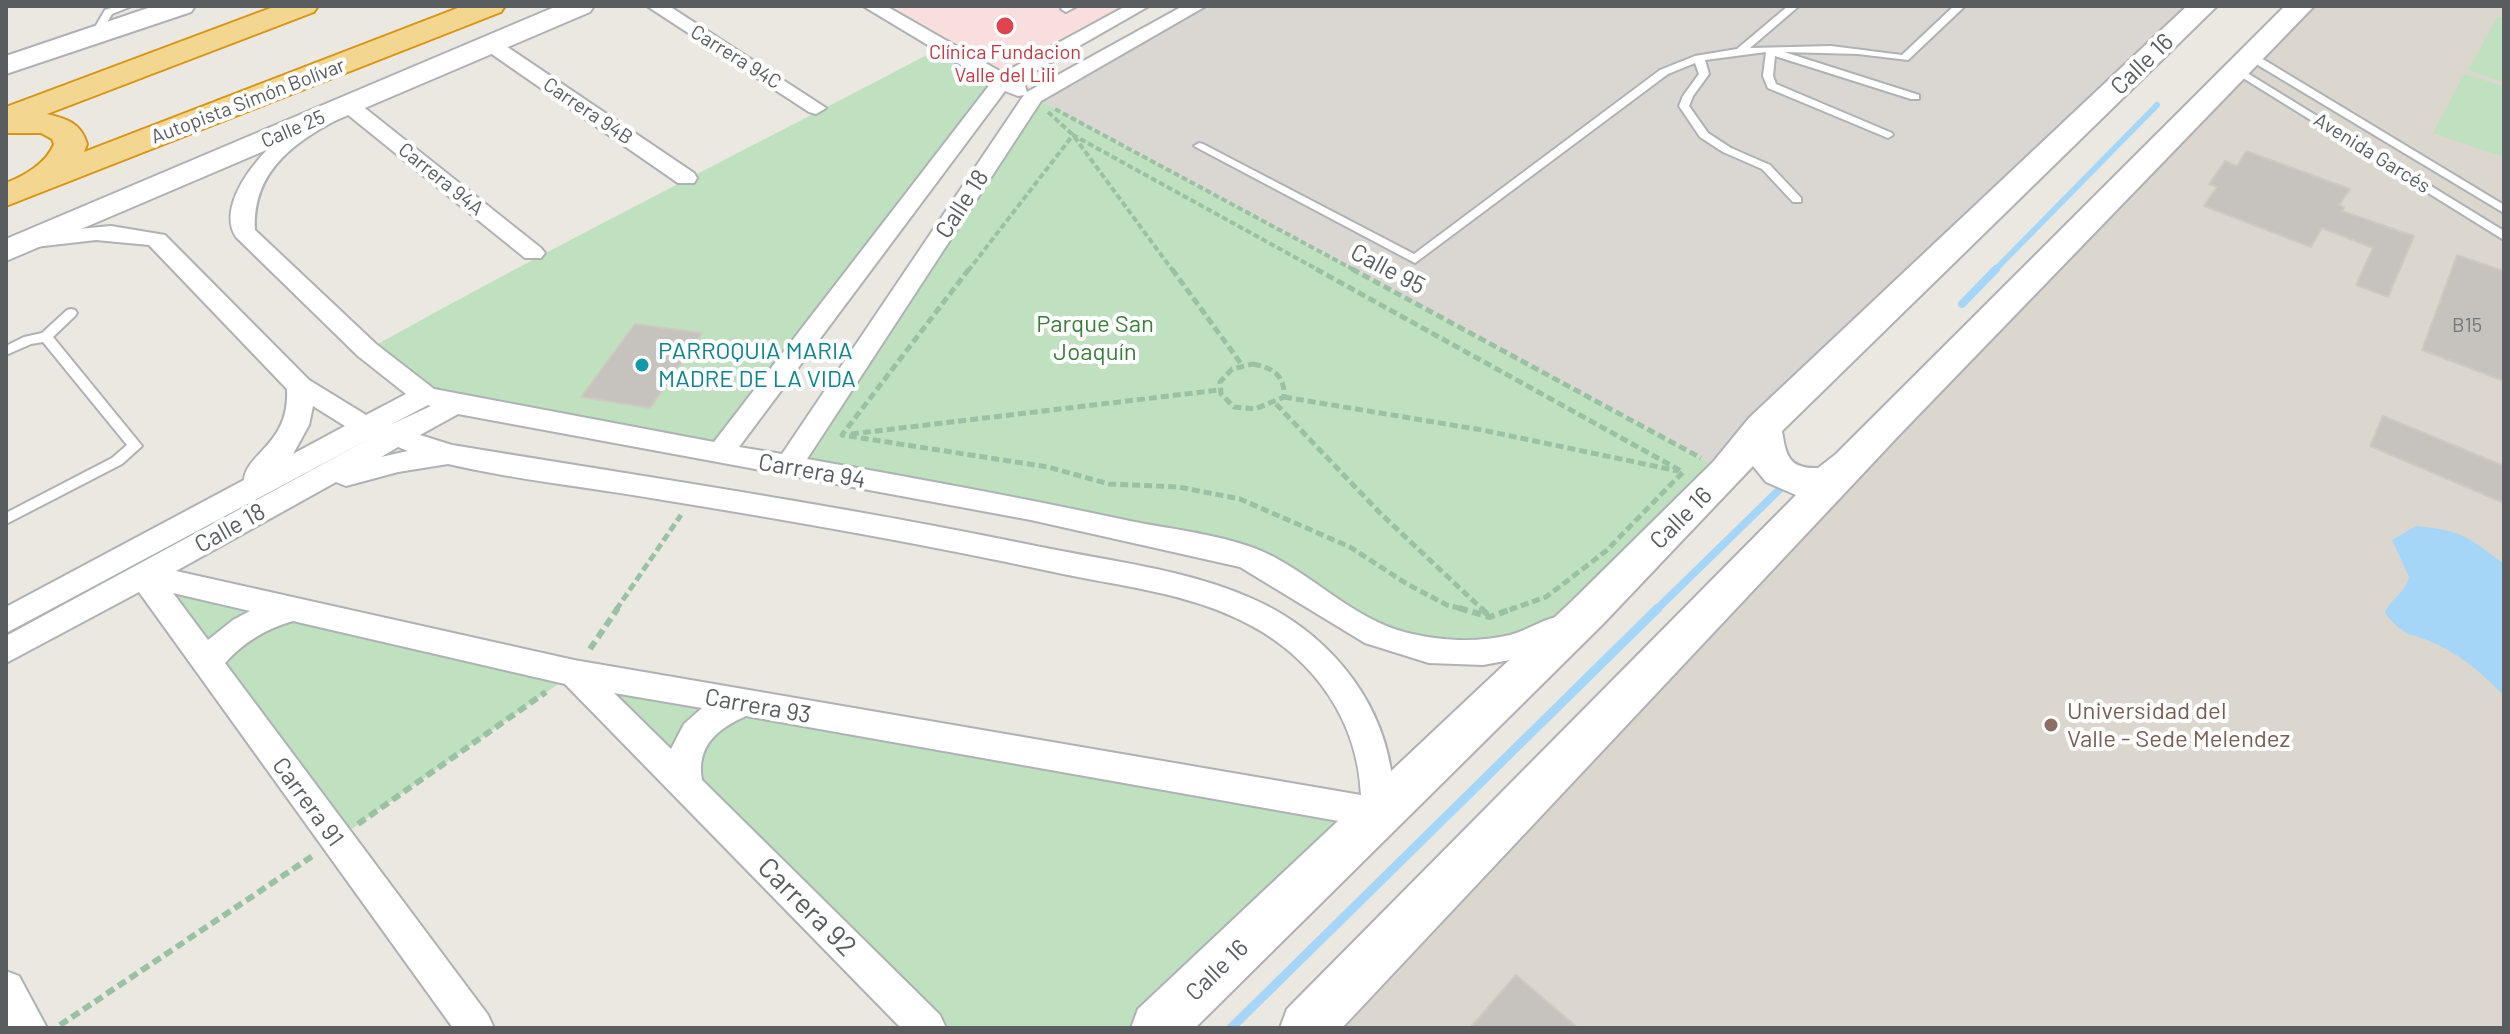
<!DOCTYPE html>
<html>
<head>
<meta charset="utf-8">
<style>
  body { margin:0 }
  #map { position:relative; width:2510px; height:1034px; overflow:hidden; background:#ebe8e1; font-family:Barlow,sans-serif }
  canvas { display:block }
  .frame { position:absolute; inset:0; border:8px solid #595d60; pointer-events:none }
</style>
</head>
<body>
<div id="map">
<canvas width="2510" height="1034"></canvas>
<div class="frame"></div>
</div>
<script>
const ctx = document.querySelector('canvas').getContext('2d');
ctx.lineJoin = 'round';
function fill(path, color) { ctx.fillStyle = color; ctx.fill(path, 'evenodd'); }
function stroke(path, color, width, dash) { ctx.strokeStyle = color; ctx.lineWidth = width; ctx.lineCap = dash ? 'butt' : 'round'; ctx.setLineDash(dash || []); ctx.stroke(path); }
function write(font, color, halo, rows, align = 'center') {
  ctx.font = font + ' Barlow,sans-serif'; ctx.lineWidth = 8; ctx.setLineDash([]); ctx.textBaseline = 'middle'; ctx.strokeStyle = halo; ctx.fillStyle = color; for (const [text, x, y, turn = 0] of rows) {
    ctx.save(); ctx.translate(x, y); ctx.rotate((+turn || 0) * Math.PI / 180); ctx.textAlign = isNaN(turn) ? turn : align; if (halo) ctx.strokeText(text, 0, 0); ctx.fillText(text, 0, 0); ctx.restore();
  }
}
const industrial = new Path2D(`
  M 1197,6 L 2203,6 L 1727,472 L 1033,97 Z`);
const education = new Path2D(`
  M 2300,6 L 2504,6 L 2504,1028 L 1306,1028 Z`);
const medical = new Path2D(`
  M 872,6 L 1139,6 L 1002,82 Z`);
const green = new Path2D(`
  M 2498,16 L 2504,18 L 2504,82 L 2468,70 Z
  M 942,47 L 1002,82 L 720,453 L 455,404 L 367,350 C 556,244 750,148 942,47 ZM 635,324 L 701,334 L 650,407 L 582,397 Z
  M 2464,74 L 2504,86 L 2504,157 L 2433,133 Z
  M 1033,97 L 1727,472 L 1548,635 L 1439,653 L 1280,574 L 788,467 Z
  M 143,575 L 291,610 L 1378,813 L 1157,1028 L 927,1028 L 574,673 L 336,840 Z`);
const water = new Path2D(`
  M 2416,526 C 2462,530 2468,537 2504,564 L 2504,696 C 2485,676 2464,657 2438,645 C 2411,631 2406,640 2385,613 C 2392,596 2402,598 2409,577 L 2392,540 Z`);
const streamFar2 = new Path2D(`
  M 1994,271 L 2157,105`);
const streamFar1 = new Path2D(`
  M 1962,304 L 1996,269
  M 1656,610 L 1780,489`);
const stream = new Path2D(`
  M 1231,1028 L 1658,608`);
const building = new Path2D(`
  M 2246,151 L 2350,189 L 2339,205 L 2344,207 L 2342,211 L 2414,236 L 2388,297 L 2356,285 L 2373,248 L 2322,228 L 2311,247 L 2204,206 L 2217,187 L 2209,184 L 2225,161 L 2237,166 Z
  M 2457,255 L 2504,271 L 2504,381 L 2422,350 Z
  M 635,324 L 702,333 L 650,408 L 581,397 Z
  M 2383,416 L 2504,466 L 2504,503 L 2370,446 Z
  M 1516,975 L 1578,1028 L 1470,1028 Z`);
const pathFar2 = new Path2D(`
  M 1055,109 L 1356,271
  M 1048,112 L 1073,135 L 1173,271
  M 968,271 L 1073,135 L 1320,271`);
const pathFar1 = new Path2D(`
  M 969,269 L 842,435 L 1048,467 L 1109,484 L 1179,487 L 1240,499 L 1350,547 L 1407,584 L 1447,605 L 1466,610
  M 1172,269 L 1242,365
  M 1316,269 L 1683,472 L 1606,551 L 1546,597 L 1509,610
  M 1352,269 L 1701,458
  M 1253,364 C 1273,368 1285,375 1284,397 L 1255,409 L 1234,407 L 1221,394 L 1220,382 L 1232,369 Z
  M 1284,397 L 1482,430 L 1678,471
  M 1276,404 L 1381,514 L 1483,610
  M 851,434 L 1219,390
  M 616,610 L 681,515`);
const path = new Path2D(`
  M 1459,608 L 1490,617 L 1514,608
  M 1481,608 L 1489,616
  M 590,649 L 618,608
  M 358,824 L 546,692
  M 60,1025 L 314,855`);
const lane = new Path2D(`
  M 117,6 L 132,6 L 112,14 L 99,36 L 93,36 L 91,34 L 105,10 Z
  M 1065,6 L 1077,6 L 1066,12 L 1061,9 Z
  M 1788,6 L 1799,6 L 1750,48 L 1831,46 L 1902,55 L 1954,6 L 1965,6 L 1908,60 L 1858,54 L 1784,52 L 1919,95 L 1919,99 L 1911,99 L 1775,56 L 1773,76 L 1776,84 L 1892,133 L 1893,135 L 1888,138 L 1768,88 L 1763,76 L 1766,52 L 1705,60 L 1709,74 L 1693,96 L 1689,106 L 1708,133 L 1731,148 L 1770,165 L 1801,198 L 1801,202 L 1793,202 L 1762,169 L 1723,152 L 1700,137 L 1679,106 L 1683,96 L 1699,74 L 1695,63 L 1668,74 L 1415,263 L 1194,146 L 1199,143 L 1203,144 L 1414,254 L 1660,70 L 1695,56 L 1737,49 Z
  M 2248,55 L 2256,55 L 2504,205 L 2504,213 L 2248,59 Z
  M 2239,68 L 2504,231 L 2504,240 L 2235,73 L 2234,71 Z
  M 71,309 L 75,310 L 77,313 L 75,316 L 53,337 L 142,446 L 122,464 L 6,524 L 6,513 L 112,458 L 127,445 L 43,342 L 31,344 L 6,355 L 6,346 L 24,337 L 42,333 L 67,310 Z`);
const street = new Path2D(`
  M 647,6 L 669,6 L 826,108 L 816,114 L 809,112 Z
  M 863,6 L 886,6 L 1003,73 L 1126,6 L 1149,6 L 1018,81 L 1025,86 L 1027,92 L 1183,6 L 1206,6 L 1041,101 L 807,459 C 915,478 1023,498 1130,521 C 1170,529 1216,534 1254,548 C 1309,569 1350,619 1408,633 C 1441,641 1477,643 1510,635 C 1531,630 1552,611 1573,618 L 1577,627 L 1573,636 L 1510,660 L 1483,665 L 1429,663 L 1365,643 L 1240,567 L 1031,520 L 458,414 L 420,435 L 452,445 C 647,477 843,506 1036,546 C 1108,561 1186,569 1253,599 C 1323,630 1379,693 1391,770 C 1394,788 1397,807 1390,824 L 1378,828 L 746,716 C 717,729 696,746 702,780 L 940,1015 L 946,1028 L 901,1028 L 565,684 L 293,621 C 265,629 244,642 225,663 L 488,1015 L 494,1028 L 453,1028 L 139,592 L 6,663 L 6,636 L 371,438 L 6,633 L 6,607 L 244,480 C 247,452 290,444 287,389 L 149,245 L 96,240 L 35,247 L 27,245 L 23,240 L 27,235 L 35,233 L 111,226 L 165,235 L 309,380 L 366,415 L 406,394 L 358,356 L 236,237 C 205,189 317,91 356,101 L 541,248 L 545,253 L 541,258 L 525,258 L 347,114 C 298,140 252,168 255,230 L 376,344 L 434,389 L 714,442 L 991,83 ZM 1005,91 L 1018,96 L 1024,95 L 782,454 L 739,447 ZM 428,405 L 431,406 L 390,425 ZM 313,406 L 345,426 L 293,454 L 309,425 ZM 398,447 L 408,451 L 381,457 ZM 448,464 C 516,480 588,487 657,499 C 788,520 919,543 1049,571 C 1116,586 1191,592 1252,626 C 1316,661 1358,722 1361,795 L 574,660 L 176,571 L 336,482 L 346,486 L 398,472 ZM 173,593 L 250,611 L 233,620 L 208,640 ZM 614,693 L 702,708 L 684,724 L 671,749 Z
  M 490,38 L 497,40 L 694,173 L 697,178 L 694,183 L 678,183 L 483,48 L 480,44 Z
  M 6,971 L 19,976 L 47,1028 L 8,1028 Z`);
const secondary = new Path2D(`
  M 154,6 L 195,6 L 191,12 L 6,74 L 6,56 Z
  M 557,6 L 594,6 L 590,12 L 6,261 L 6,239 Z
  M 2187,6 L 2217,6 L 1782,431 C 1786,455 1788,469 1818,468 L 1836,454 L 2285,6 L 2314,6 L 1903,431 L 1342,1028 L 1280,1028 L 1287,1009 L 1796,495 L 1766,482 L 1753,466 L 1602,625 L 1195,1028 L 1131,1028 L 1138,1009 L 1572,601 L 1713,462 L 1749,418 Z`);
const highway = new Path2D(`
  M 276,6 L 318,6 L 314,12 L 47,114 C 67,119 81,123 87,144 L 84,152 L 463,6 L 505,6 L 501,12 L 6,206 L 6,183 C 24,176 47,163 54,144 L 52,139 L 41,133 L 6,133 L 6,107 Z`);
const markers = [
  [1005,26,10,"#e0444e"],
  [642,365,8,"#0f9aa8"],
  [2051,725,8,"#8d6e63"]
];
const farHealthnames = [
  ["Clínica Fundacion",1005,52],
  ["Valle del Lili",1005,75]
];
const farStreetnames = [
  ["Carrera 94C",736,57,32],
  ["Autopista Simón Bolívar",248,101,-21],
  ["Carrera 94B",588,111,34],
  ["Calle 25",293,129,-23],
  ["Avenida Garcés",2372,153,32],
  ["Carrera 94A",441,179,39]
];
const numberNames = [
  ["B15",2467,325]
];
const streetNames = [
  ["Calle 16",2142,64,-44],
  ["Calle 18",962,204,-57],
  ["Calle 95",1388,269,28],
  ["Carrera 94",812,471,10],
  ["Calle 16",1681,518,-45],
  ["Calle 18",230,528,-29],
  ["Carrera 93",758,706,10],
  ["Carrera 91",308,802,54],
  ["Calle 16",1217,970,-44]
];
const parkNames = [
  ["Parque San",1095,324],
  ["Joaquín",1095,352]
];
const cultureNames = [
  ["PARROQUIA MARIA",658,351],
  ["MADRE DE LA VIDA",658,379]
];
const educationNames = [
  ["Universidad del",2067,711],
  ["Valle - Sede Melendez",2067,739]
];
const nearStreetnames = [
  ["Carrera 92",807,907,45]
];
fill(industrial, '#dad7d3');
fill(education, '#dbd7cf');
fill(medical, '#f8dfdd');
fill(green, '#c0e1bf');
fill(water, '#a5d6f7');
stroke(streamFar2, '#a5d6f7', 6);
stroke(streamFar1, '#a5d6f7', 8);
stroke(stream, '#a5d6f7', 9);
fill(building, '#c6c3be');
stroke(building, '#cfcac0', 2);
stroke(lane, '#aeb2b5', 4);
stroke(street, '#aeb2b5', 4);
stroke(secondary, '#aeb1b5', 4);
stroke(highway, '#d89514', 4);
stroke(pathFar2, '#9ac1a3', 4, [6, 3]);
stroke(pathFar1, '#9ac1a3', 5, [8, 4]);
stroke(path, '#9ac1a3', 6, [9, 5]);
fill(lane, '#fff');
fill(street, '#fff');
fill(secondary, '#fff');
fill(highway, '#f3d790');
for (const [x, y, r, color] of markers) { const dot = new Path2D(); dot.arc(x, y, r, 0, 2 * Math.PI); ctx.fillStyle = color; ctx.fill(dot); stroke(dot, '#fff', 3); }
write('20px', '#be3a42', '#fff', farHealthnames);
write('20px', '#595d60', '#fff', farStreetnames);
write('20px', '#747678', null, numberNames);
write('24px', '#595d60', '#fff', streetNames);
write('24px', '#3b7e3c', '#fff', parkNames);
write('24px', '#0d838f', '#fff', cultureNames, 'left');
write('24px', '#785e54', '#fff', educationNames, 'left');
write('28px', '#595d60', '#fff', nearStreetnames);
</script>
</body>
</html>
